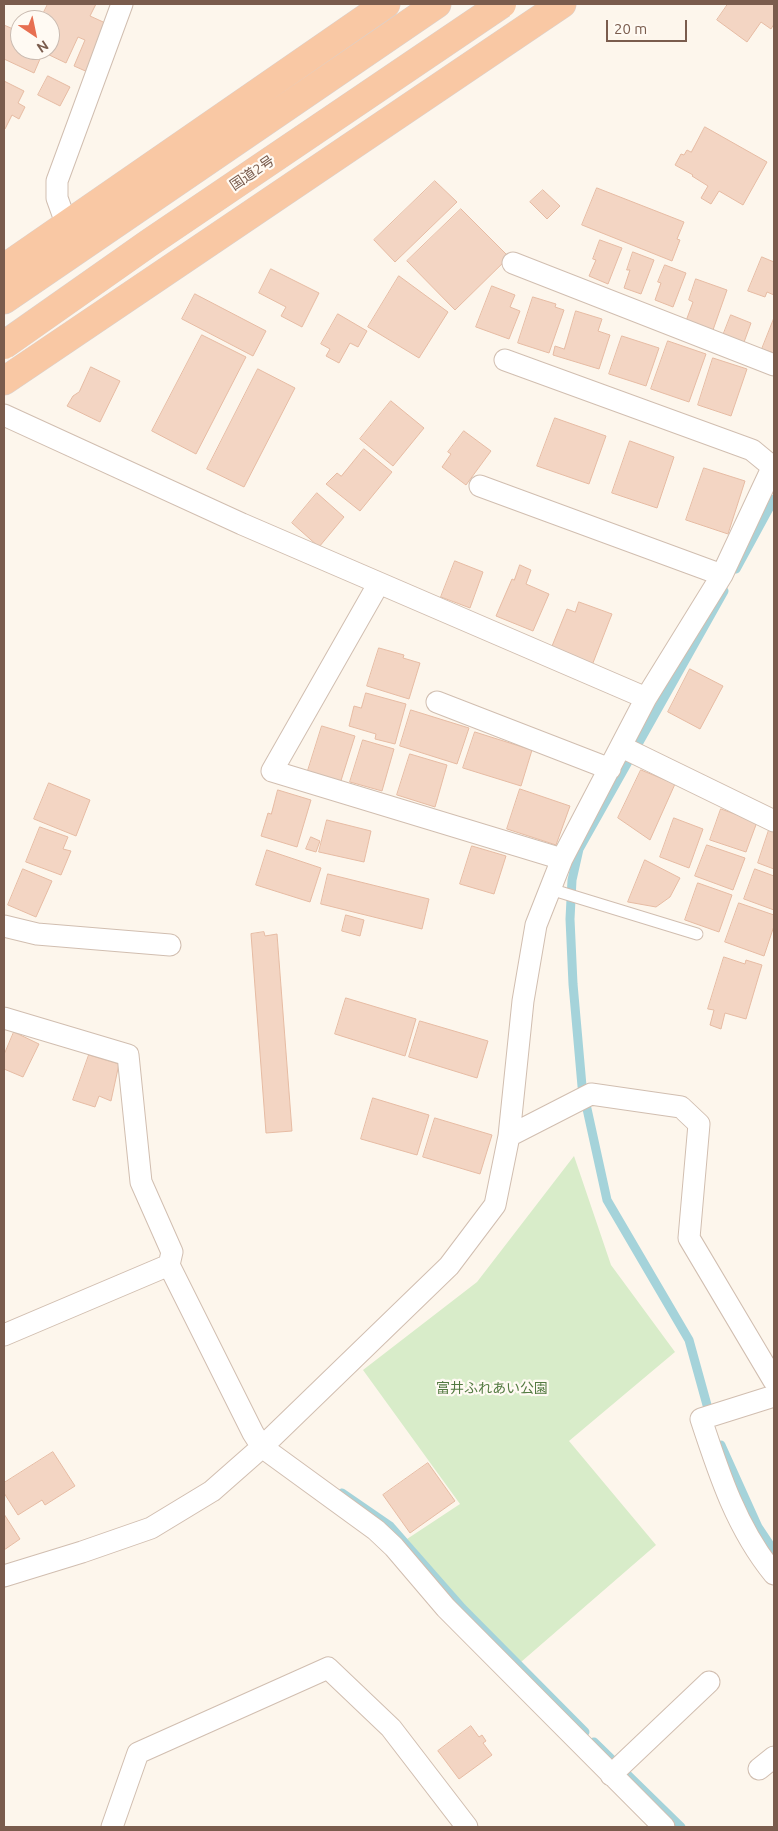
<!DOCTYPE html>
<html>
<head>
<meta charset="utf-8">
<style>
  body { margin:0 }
  #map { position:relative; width:778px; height:1831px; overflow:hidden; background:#fdf6ec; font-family:Ubuntu,sans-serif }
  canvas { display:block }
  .frame { position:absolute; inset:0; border:5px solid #7a5c4d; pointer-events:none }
  .north { position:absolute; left:10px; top:10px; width:50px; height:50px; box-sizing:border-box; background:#fffaf3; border:1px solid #cabbb1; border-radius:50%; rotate:146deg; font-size:14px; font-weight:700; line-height:20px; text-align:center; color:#7a5c4d }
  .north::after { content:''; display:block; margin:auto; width:18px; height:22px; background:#e76f51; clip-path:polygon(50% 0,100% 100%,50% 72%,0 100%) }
  .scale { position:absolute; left:606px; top:20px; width:81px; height:22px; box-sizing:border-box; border:2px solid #7a5c4d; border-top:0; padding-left:6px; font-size:15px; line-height:18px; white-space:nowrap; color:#7a5c4d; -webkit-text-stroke:4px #fffaf3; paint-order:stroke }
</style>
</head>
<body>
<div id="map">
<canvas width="778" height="1831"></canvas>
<div class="frame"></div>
<div class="north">N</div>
<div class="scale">20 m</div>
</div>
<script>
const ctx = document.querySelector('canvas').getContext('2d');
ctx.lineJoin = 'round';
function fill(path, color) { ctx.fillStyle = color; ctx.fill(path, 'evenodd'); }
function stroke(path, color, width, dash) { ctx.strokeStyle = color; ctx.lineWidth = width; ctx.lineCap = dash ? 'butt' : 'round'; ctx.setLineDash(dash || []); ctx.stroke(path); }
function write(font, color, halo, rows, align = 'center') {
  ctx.font = font + ' Ubuntu,"Noto Sans JP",sans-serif'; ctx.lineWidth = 4.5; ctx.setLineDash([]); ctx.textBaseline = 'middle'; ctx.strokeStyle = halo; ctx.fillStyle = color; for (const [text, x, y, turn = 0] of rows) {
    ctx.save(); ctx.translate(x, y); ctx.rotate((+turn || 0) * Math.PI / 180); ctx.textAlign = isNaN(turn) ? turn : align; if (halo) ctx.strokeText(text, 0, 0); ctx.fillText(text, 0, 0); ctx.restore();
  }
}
const green = new Path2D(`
  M 574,1156 L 611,1265 L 675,1352 L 569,1441 L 656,1545 L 521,1662 L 464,1606 L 407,1539 L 460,1504 L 363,1370 L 477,1282 Z`);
const stream = new Path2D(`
  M 736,569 L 774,499
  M 707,1405 L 689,1340 L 607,1200 L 582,1086 L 573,984 L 570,919 L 572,880 L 579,849 L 724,591
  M 721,1445 L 758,1527 L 774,1551
  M 342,1493 L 390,1526 L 462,1608 L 585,1732
  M 594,1742 L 681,1827`);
const building = new Path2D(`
  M 48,4 L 96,4 L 90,16 L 112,26 L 90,73 L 74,66 L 85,40 L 78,37 L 66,63 L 43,52 L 34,73 L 4,59 L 4,25 L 20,32 L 20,50 L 50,50 L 50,20 L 40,20 Z
  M 728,4 L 774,4 L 774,24 L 771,29 L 761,22 L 747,42 L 717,20 Z
  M 48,76 L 70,87 L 60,106 L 38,95 Z
  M 4,81 L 24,91 L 18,103 L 25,107 L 19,119 L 12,115 L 5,129 L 4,128 Z
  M 705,127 L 767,162 L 743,205 L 719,191 L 711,204 L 701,198 L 708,186 L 692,176 L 693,175 L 675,165 L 681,154 L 684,155 L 687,150 L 691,152 Z
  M 435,181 L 457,202 L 395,262 L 374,240 Z
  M 597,188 L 684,222 L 677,239 L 680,240 L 672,261 L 582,225 Z
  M 543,190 L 560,206 L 547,219 L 530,202 Z
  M 461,209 L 509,257 L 455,310 L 407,261 Z
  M 600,240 L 622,248 L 608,284 L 589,276 L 596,260 L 593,259 Z
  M 633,252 L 654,260 L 641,294 L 624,288 L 630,270 L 627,270 Z
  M 762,257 L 774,262 L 774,295 L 767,292 L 765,297 L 748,291 Z
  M 665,265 L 686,273 L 673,307 L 655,300 L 661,283 L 658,282 Z
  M 271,269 L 319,293 L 302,327 L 281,316 L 286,307 L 259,293 Z
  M 399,276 L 448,312 L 419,358 L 368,327 Z
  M 696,279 L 727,290 L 713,330 L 686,321 L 693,302 L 689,300 Z
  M 492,286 L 515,295 L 510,307 L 520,311 L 509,339 L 476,327 Z
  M 195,294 L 266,331 L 253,356 L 182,319 Z
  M 533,297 L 556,304 L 555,307 L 564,310 L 549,353 L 518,343 Z
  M 576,311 L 602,319 L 598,331 L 610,335 L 599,369 L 553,355 L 555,346 L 564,349 Z
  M 338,314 L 367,331 L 358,347 L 350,343 L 339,363 L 326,356 L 330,349 L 321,344 Z
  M 731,315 L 751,323 L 743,345 L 722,338 Z
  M 774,318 L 774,353 L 762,349 Z
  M 202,335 L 246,357 L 196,454 L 152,431 Z
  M 622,336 L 659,348 L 646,386 L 609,374 Z
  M 668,341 L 706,354 L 689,402 L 651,389 Z
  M 713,358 L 747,369 L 731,416 L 698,405 Z
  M 91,367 L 120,381 L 100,422 L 67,406 L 73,396 L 79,392 Z
  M 258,369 L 295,388 L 244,487 L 207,469 Z
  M 391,401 L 424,428 L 393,466 L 360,439 Z
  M 555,418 L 606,436 L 589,484 L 537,466 Z
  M 464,431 L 491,451 L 466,485 L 442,467 L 451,454 L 448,452 Z
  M 630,441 L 674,457 L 657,508 L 612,493 Z
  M 364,449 L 392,472 L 360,511 L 326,484 L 337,473 L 341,476 Z
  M 704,468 L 745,481 L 728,534 L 686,520 Z
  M 317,493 L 344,517 L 319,547 L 292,523 Z
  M 455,561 L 483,572 L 470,608 L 441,597 Z
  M 520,565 L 531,570 L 526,584 L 549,594 L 533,631 L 496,616 L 512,579 L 514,580 Z
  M 579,602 L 612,614 L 591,668 L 550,651 L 567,609 L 575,612 Z
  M 379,648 L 404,655 L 403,658 L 420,663 L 409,699 L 367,686 Z
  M 690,669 L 723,686 L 700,729 L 668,712 Z
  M 366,693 L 406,704 L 395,744 L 375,739 L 376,734 L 349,726 L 354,706 L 361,708 Z
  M 411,710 L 469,728 L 457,764 L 400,746 Z
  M 322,726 L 355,736 L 339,787 L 306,777 Z
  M 475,732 L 532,750 L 521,786 L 463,768 Z
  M 363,740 L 394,749 L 382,791 L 350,782 Z
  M 410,754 L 447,765 L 435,807 L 397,795 Z
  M 641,770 L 675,784 L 650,840 L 618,818 Z
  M 49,783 L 90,800 L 76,836 L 34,819 Z
  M 520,789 L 570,806 L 556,845 L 507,829 Z
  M 278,790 L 311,800 L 297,847 L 261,836 L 268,813 L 271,814 Z
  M 721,809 L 757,822 L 746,852 L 710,840 Z
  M 674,818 L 703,829 L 689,868 L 660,857 Z
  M 327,820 L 371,831 L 364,862 L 319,852 Z
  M 40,827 L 68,837 L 63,849 L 71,851 L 61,875 L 26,862 Z
  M 769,830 L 774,832 L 774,869 L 758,863 Z
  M 311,837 L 320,841 L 316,852 L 306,849 Z
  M 707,845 L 745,858 L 733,890 L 695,876 Z
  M 472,846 L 506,856 L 494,894 L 460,884 Z
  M 267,850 L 321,868 L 310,902 L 256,885 Z
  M 645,860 L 680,878 L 670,897 L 656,907 L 628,902 Z
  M 23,869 L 52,881 L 36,917 L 8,905 Z
  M 755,869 L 774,876 L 774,910 L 744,899 Z
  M 328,874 L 429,899 L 422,929 L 321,904 Z
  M 698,883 L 732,895 L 719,932 L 685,920 Z
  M 739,903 L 774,915 L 774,926 L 764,956 L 725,942 Z
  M 346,915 L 364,920 L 360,936 L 342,931 Z
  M 264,932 L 265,936 L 277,934 L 292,1131 L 266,1133 L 251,934 Z
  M 724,957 L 745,964 L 746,960 L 762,965 L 746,1019 L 725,1013 L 721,1029 L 710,1025 L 714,1010 L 708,1009 Z
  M 346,998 L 416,1019 L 405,1056 L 335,1034 Z
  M 420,1021 L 488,1041 L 477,1078 L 409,1057 Z
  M 14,1032 L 39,1044 L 23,1077 L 4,1069 L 4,1055 Z
  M 89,1055 L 119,1064 L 111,1101 L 99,1096 L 95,1107 L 73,1100 Z
  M 373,1098 L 429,1115 L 417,1155 L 361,1139 Z
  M 435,1118 L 492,1135 L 480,1174 L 423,1157 Z
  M 53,1452 L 75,1486 L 45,1505 L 42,1500 L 18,1515 L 4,1493 L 4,1483 Z
  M 428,1463 L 455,1501 L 410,1533 L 383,1495 Z
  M 4,1514 L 20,1539 L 4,1550 Z
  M 471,1726 L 479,1737 L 482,1735 L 486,1741 L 483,1743 L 492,1755 L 459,1779 L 438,1751 Z`);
const service = new Path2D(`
  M 550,889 L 697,934`);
const minor = new Path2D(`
  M 66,223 L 57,198 L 57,181 L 122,4
  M 513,263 L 774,365
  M 505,360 L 752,450 L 774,468
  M 4,415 L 242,524 L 646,698
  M 480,486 L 722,575
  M 379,583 L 272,771 L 562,859
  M 437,702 L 610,769
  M 622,747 L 774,821
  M 4,926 L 37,934 L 170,945
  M 4,1018 L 128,1055 L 141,1182 L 172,1252 L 169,1265
  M 509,1136 L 591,1094 L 681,1107 L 699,1124 L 689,1238 L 774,1381
  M 4,1335 L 169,1265 L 253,1433 L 262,1447 L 376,1530 L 394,1547 L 446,1608 L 664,1827
  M 774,1396 L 701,1419 C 719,1474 737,1529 774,1574
  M 4,1576 L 82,1552 L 151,1528 L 212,1491 L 262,1447 L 449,1266 L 495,1205 L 509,1136 L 523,1001 L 536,925 L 562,859 L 646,698 L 722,575 L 774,464
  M 759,1769 L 774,1757
  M 611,1775 L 709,1682
  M 112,1827 L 138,1753 L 328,1668 L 391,1728 L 467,1827`);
const trunk = new Path2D(`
  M 4,268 L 386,4
  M 4,300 L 437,4
  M 4,381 L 562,4`);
const trunkBridge = new Path2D(`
  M 4,345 L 149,243 L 502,4`);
const streetNames = [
  ["国道2号",252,173,-34]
];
const parkNames = [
  ["富井ふれあい公園",492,1388]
];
fill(green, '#d8ecc9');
stroke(stream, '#a5d3da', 9);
fill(building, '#f3d5c3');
stroke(building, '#e6bba3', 1);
stroke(service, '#d1beb0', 13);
stroke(minor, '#d1beb0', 23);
stroke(trunk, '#dad1cd', 29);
stroke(service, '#fff', 11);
stroke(minor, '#fff', 21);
stroke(trunk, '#f9c8a4', 28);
stroke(trunkBridge, '#dad1cd', 29, []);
stroke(trunkBridge, '#f9c8a4', 28);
write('14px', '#7a5c4d', '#fffaf3', streetNames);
write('14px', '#537a41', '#fffaf3', parkNames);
</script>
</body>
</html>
